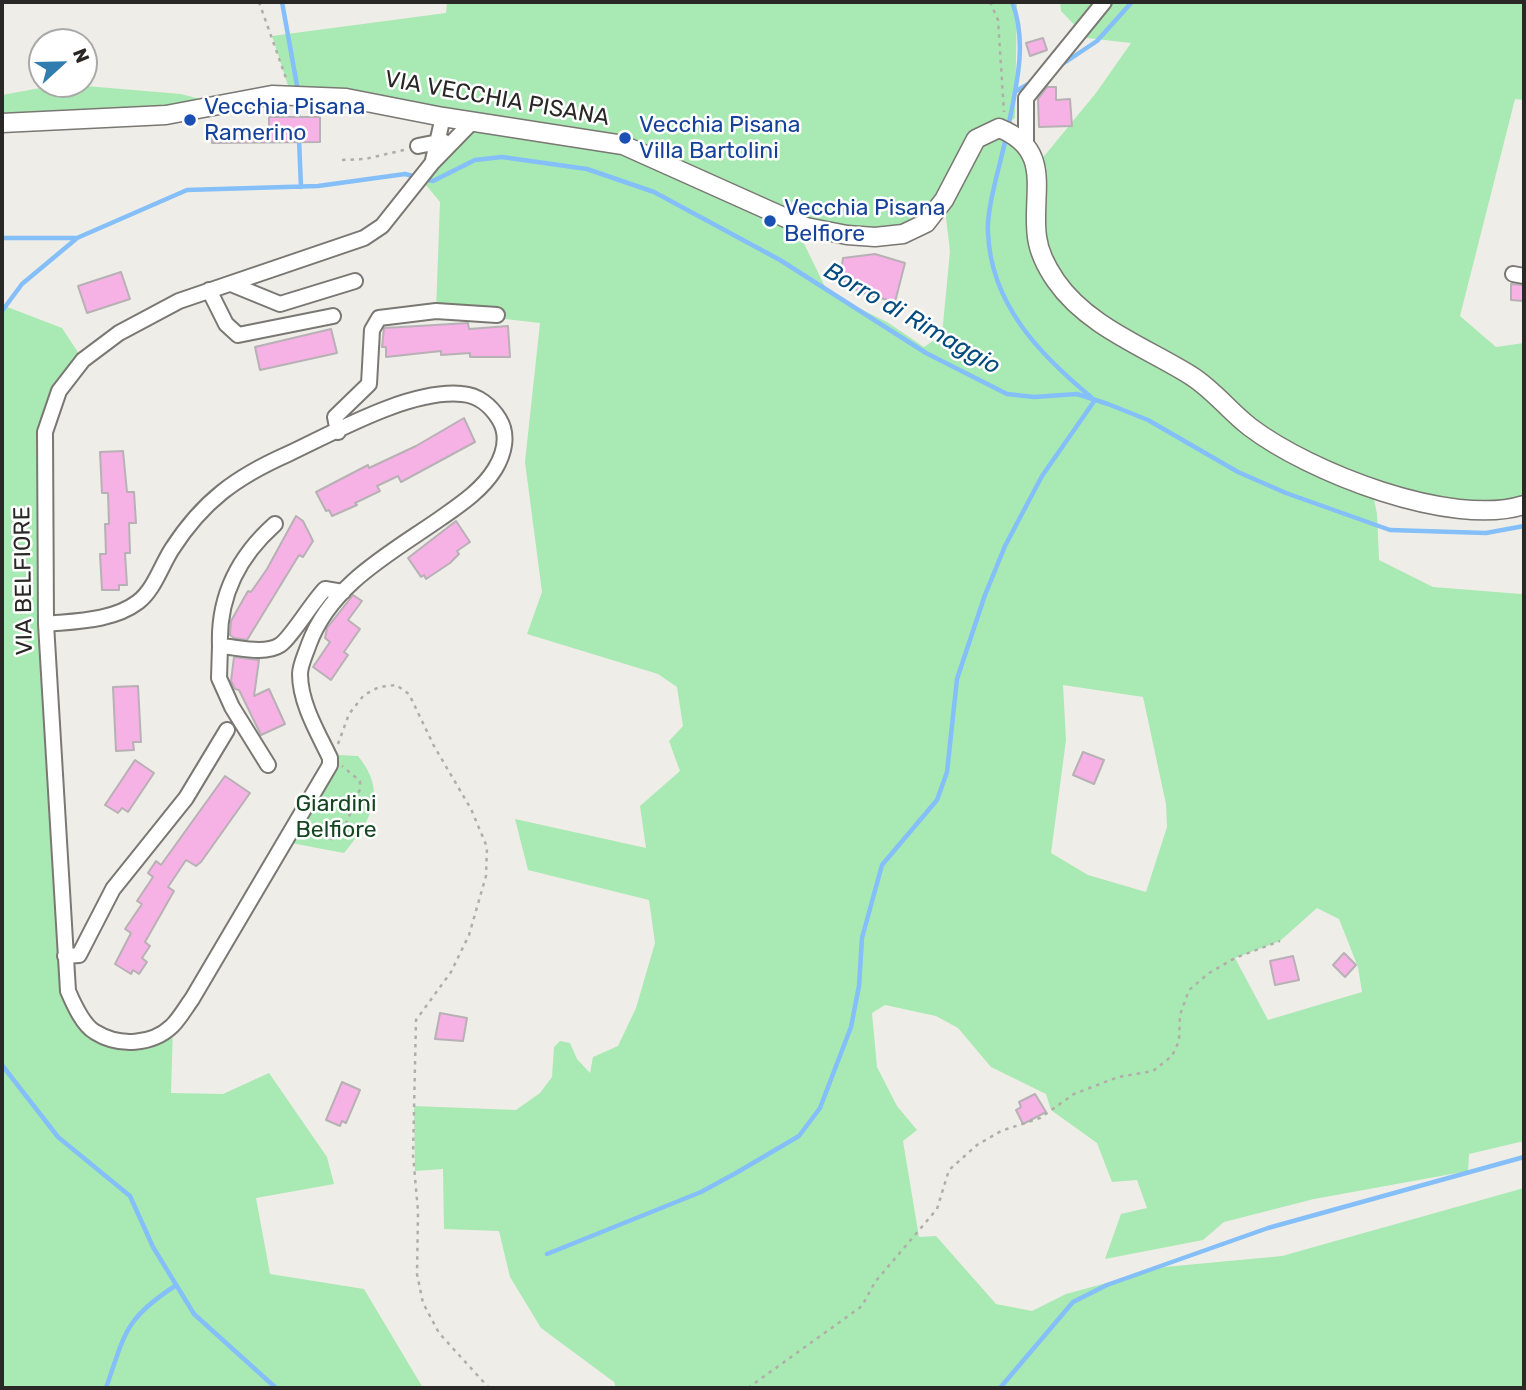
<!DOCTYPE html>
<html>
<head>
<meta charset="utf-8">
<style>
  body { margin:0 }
  #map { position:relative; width:1526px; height:1390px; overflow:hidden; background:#efede7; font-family:Rubik,sans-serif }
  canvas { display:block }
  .frame { position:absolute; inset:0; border:4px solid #292826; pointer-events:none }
  .north { position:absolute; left:28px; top:28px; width:70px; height:70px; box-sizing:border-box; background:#fff; border:2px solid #a9a9a8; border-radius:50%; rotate:68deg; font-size:19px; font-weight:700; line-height:28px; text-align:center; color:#292826 }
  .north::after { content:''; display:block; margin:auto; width:24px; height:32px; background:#327db0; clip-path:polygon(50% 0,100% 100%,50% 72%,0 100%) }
</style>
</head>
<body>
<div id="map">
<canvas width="1526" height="1390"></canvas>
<div class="frame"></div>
<div class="north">N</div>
</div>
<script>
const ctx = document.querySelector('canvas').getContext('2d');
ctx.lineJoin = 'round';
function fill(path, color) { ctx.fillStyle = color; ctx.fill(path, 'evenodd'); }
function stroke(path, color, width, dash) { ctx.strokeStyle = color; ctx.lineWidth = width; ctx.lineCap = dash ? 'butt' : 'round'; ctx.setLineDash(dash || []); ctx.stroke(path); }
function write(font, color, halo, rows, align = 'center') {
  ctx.font = font + ' Rubik,sans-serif'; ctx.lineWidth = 5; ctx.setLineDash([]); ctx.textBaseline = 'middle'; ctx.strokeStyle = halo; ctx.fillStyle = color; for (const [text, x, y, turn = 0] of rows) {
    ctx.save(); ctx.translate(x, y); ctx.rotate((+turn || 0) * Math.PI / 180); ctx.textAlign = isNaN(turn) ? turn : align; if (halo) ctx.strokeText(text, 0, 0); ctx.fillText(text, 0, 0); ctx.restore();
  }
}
const green = new Path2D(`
  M 447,2 L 1017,2 L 1015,118 L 1000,128 L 1036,166 L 1096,93 L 1131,43 L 1087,38 L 1061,11 L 1060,2 L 1524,2 L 1524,100 L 1515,99 L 1460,316 L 1496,347 L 1524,343 L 1524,504 L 1505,511 L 1372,490 L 1377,514 L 1379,560 L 1433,587 L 1521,594 L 1524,590 L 1524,1141 L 1469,1154 L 1468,1171 L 1314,1199 L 1224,1222 L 1203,1240 L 1105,1259 L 1121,1214 L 1147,1208 L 1137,1180 L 1112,1182 L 1097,1143 L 1051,1110 L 1046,1094 L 991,1067 L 958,1028 L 936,1016 L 885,1005 L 872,1013 L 877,1067 L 897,1106 L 917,1130 L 903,1141 L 919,1237 L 936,1236 L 996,1304 L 1032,1311 L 1066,1294 L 1165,1267 L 1282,1256 L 1524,1188 L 1524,1388 L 616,1388 L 614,1382 L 541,1328 L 510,1277 L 499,1231 L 444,1229 L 443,1169 L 415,1171 L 414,1106 L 516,1110 L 540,1093 L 552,1077 L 554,1047 L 560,1041 L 570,1043 L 577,1059 L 590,1073 L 593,1057 L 618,1046 L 636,1008 L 655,943 L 649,900 L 528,870 L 515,819 L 646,848 L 640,806 L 680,771 L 669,741 L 683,726 L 677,687 L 658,674 L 527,634 L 542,592 L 525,462 L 540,323 L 436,311 L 440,202 L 421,179 L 471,122 L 291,95 L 272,36 L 446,13 ZM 944,201 L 950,251 L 942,335 L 924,347 L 887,322 L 828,293 L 794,223 L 903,234 ZM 1063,685 L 1143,697 L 1166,804 L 1167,827 L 1146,892 L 1088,875 L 1051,853 L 1066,740 ZM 1317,908 L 1339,919 L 1358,967 L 1362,992 L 1268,1020 L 1235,958 L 1280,941 Z
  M 62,84 L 181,94 L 219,104 L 2,123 L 2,95 Z
  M 2,305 L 62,328 L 83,360 L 45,432 L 68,991 L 93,1031 L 136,1043 L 173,1025 L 171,1093 L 223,1094 L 269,1073 L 327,1157 L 334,1184 L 256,1198 L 270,1274 L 364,1289 L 423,1388 L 2,1388 Z
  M 338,755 L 358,756 C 388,792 371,821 344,853 L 286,842 Z`);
const stream = new Path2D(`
  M 282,2 L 298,91
  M 1058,67 L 1097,41 L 1132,2
  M 1016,91 L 1032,82
  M 298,100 L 299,123
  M 1008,128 C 1016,87 1028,42 1012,2
  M 1006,137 C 1001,162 986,209 988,233 C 991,304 1039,354 1091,397
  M 299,139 L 301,187
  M 2,238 L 77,238 L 187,190 L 318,186 L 405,174 L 433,181 L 475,160 L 502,157 L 587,169 L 654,192 L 780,260 L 926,353 L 1007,394 L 1034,397 L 1077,394 L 1108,404 L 1148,420 L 1238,472 L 1286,493 L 1390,530 L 1486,533 L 1524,526
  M 2,311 L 22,284 L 76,239
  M 2,1065 L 58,1137 L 130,1196 L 153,1247 L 194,1314 L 276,1388
  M 547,1254 L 701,1192 L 736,1173 L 799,1136 L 820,1108 L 851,1027 L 859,986 L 862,938 L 882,865 L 937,800 L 947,772 L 957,679 L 985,595 L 1005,546 L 1042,476 L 1095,400
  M 106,1388 C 125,1334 124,1319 175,1286
  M 1000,1388 L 1073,1302 L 1107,1285 L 1268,1228 L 1524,1157`);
const building = new Path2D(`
  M 1043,38 L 1047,50 L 1030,56 L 1026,43 Z
  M 1047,87 L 1056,87 L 1056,100 L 1070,99 L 1072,126 L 1039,127 L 1038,99 Z
  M 269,117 L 320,117 L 320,142 L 212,143 L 212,130 L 269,130 Z
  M 875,254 L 905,263 L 895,302 L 861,293 L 840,279 L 843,258 Z
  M 121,272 L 130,299 L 87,313 L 78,286 Z
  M 1511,284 L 1524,285 L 1524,301 L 1511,300 Z
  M 468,323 L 469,329 L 508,326 L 510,357 L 470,357 L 470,353 L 441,355 L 441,351 L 386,357 L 386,347 L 382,347 L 384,328 Z
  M 331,329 L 337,353 L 260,370 L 255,347 Z
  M 464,418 L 475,442 L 401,482 L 398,476 L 377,486 L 380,491 L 355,503 L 357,505 L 332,516 L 329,510 L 326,511 L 316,492 L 368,465 L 369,468 L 416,446 Z
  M 123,451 L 127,492 L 134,492 L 136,523 L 129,523 L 130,553 L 125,553 L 127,585 L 119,585 L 119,590 L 102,590 L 100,554 L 106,554 L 105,524 L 109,524 L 108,493 L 102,493 L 100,452 Z
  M 296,516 L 303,521 L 313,541 L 303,557 L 299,555 L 247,640 L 234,638 L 230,635 L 231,621 L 248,591 L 251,592 L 267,569 Z
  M 456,521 L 470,542 L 457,551 L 459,554 L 450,563 L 426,579 L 424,575 L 421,577 L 408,558 Z
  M 353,595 L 362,601 L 348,620 L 360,629 L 344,652 L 348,655 L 331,680 L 313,667 L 330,642 L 325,638 L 327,628 Z
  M 234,657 L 259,660 L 254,696 L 269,689 L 285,724 L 261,735 L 239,690 L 235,689 L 231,681 Z
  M 138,686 L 141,742 L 133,742 L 134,750 L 116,751 L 113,687 Z
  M 1083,752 L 1104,760 L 1094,784 L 1073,775 Z
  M 135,760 L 154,773 L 128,812 L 122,808 L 118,813 L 105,805 Z
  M 225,776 L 250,793 L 201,862 L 196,866 L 186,860 L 168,887 L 174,891 L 145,942 L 150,946 L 142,958 L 147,962 L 139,974 L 133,970 L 131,974 L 115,964 L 131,933 L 125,929 L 142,904 L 137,901 L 153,877 L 148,873 L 156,861 L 161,865 Z
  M 1344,953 L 1356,965 L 1345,977 L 1333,965 Z
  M 1293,956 L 1299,980 L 1275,985 L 1270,961 Z
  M 440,1013 L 467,1018 L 463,1041 L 435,1039 Z
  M 342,1082 L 360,1090 L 346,1123 L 342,1121 L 340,1126 L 326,1120 Z
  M 1035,1094 L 1046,1112 L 1023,1124 L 1016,1110 L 1021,1107 L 1019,1102 Z`);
const path = new Path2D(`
  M 259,2 L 287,81
  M 990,2 L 998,20 L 1004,112
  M 342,160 L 365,159 L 404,150
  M 338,744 L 349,714 L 364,695 L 379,687 L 396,685 L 409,694 L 434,746 L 471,809 L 487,847 L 486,876 L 469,935 L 451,972 L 416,1020 L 413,1155 L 418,1211 L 417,1274 L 423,1303 L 439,1333 L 489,1388
  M 305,832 L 336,840 L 342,834 L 360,789 L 360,781 L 342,766
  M 748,1388 L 862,1306 L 875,1282 L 937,1209 L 949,1170 L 977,1145 L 1001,1131 L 1040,1118 L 1074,1094 L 1118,1077 L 1153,1071 L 1172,1056 L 1179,1041 L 1180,1015 L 1189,990 L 1209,973 L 1235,958 L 1280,941`);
const minor = new Path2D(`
  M 1026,144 L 1026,98 L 1104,2
  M 418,146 L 443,141
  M 433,160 L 443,117
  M 1513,274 L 1524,276
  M 231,284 L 280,304 L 355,281
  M 209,290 L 226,324 L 238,335 L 333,316
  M 338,432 L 335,417 L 369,384 L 372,330 L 379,318 L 436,311 L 497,315
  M 275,524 C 239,556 218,596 220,646 C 237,647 265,655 280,645 C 291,638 312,602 325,589 L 343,592
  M 46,624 C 76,621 113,621 138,602 C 154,590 161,566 172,549 C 203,501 236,477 288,454 C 335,432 410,389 462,394 C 478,395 491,406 499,419 C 509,435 504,454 495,469 C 482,490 461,504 441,518 C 391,553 331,584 309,644 C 306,653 300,665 300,674 C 300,703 318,733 330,758 L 330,765 L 192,999 C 186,1007 180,1018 172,1026 C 152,1045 119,1047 95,1032 C 83,1025 74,1005 68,991 L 46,624 L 45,432 L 59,391 L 83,360 L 119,333 L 179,301 L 364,238 L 382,226 L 433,162 L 472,122
  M 220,646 L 219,678 L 232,707 L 268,765
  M 65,956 L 79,955 L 113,889 L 186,798 L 227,730`);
const major = new Path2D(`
  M 2,123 L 166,115 L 272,95 L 346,98 L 443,117 L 623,145 L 806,227 L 847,235 L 875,237 L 903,234 L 926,223 L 944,200 L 976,139 L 999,128 C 1054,150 1031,193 1037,237 C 1039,253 1047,268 1056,281 C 1087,326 1145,347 1190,375 C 1213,389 1229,411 1250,427 C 1309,472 1451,528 1524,505`);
const markers = [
  [190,120,7,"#1a4fb4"],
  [625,138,7,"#1a4fb4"],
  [770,221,7,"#1a4fb4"]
];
const streetNames = [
  ["VIA VECCHIA PISANA",497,99,10],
  ["VIA BELFIORE",24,581,-91]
];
const transitNames = [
  ["Vecchia Pisana",204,107],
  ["Ramerino",204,133],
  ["Vecchia Pisana",639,125],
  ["Villa Bartolini",639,151],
  ["Vecchia Pisana",784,208],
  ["Belfiore",784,234]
];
const parkNames = [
  ["Giardini",336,804],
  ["Belfiore",336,830]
];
const waterNames = [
  ["Borro di Rimaggio",912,319,30]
];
fill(green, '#a9e9b3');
stroke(stream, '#84bff9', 4.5);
fill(building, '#f6b1e5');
stroke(building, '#b7b1b5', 2);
stroke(minor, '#7a7873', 18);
stroke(major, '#7a7873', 21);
stroke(path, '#b0aea9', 2.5, [3.5, 5]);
stroke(minor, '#fff', 14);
stroke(major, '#fff', 18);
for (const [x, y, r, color] of markers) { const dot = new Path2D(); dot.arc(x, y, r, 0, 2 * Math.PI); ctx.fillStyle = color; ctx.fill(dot); stroke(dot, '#fff', 2.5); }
write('23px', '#292826', '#fff', streetNames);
write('23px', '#164399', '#fff', transitNames, 'left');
write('23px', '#154521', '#fff', parkNames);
write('italic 24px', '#034a7e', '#fff', waterNames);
</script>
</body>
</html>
